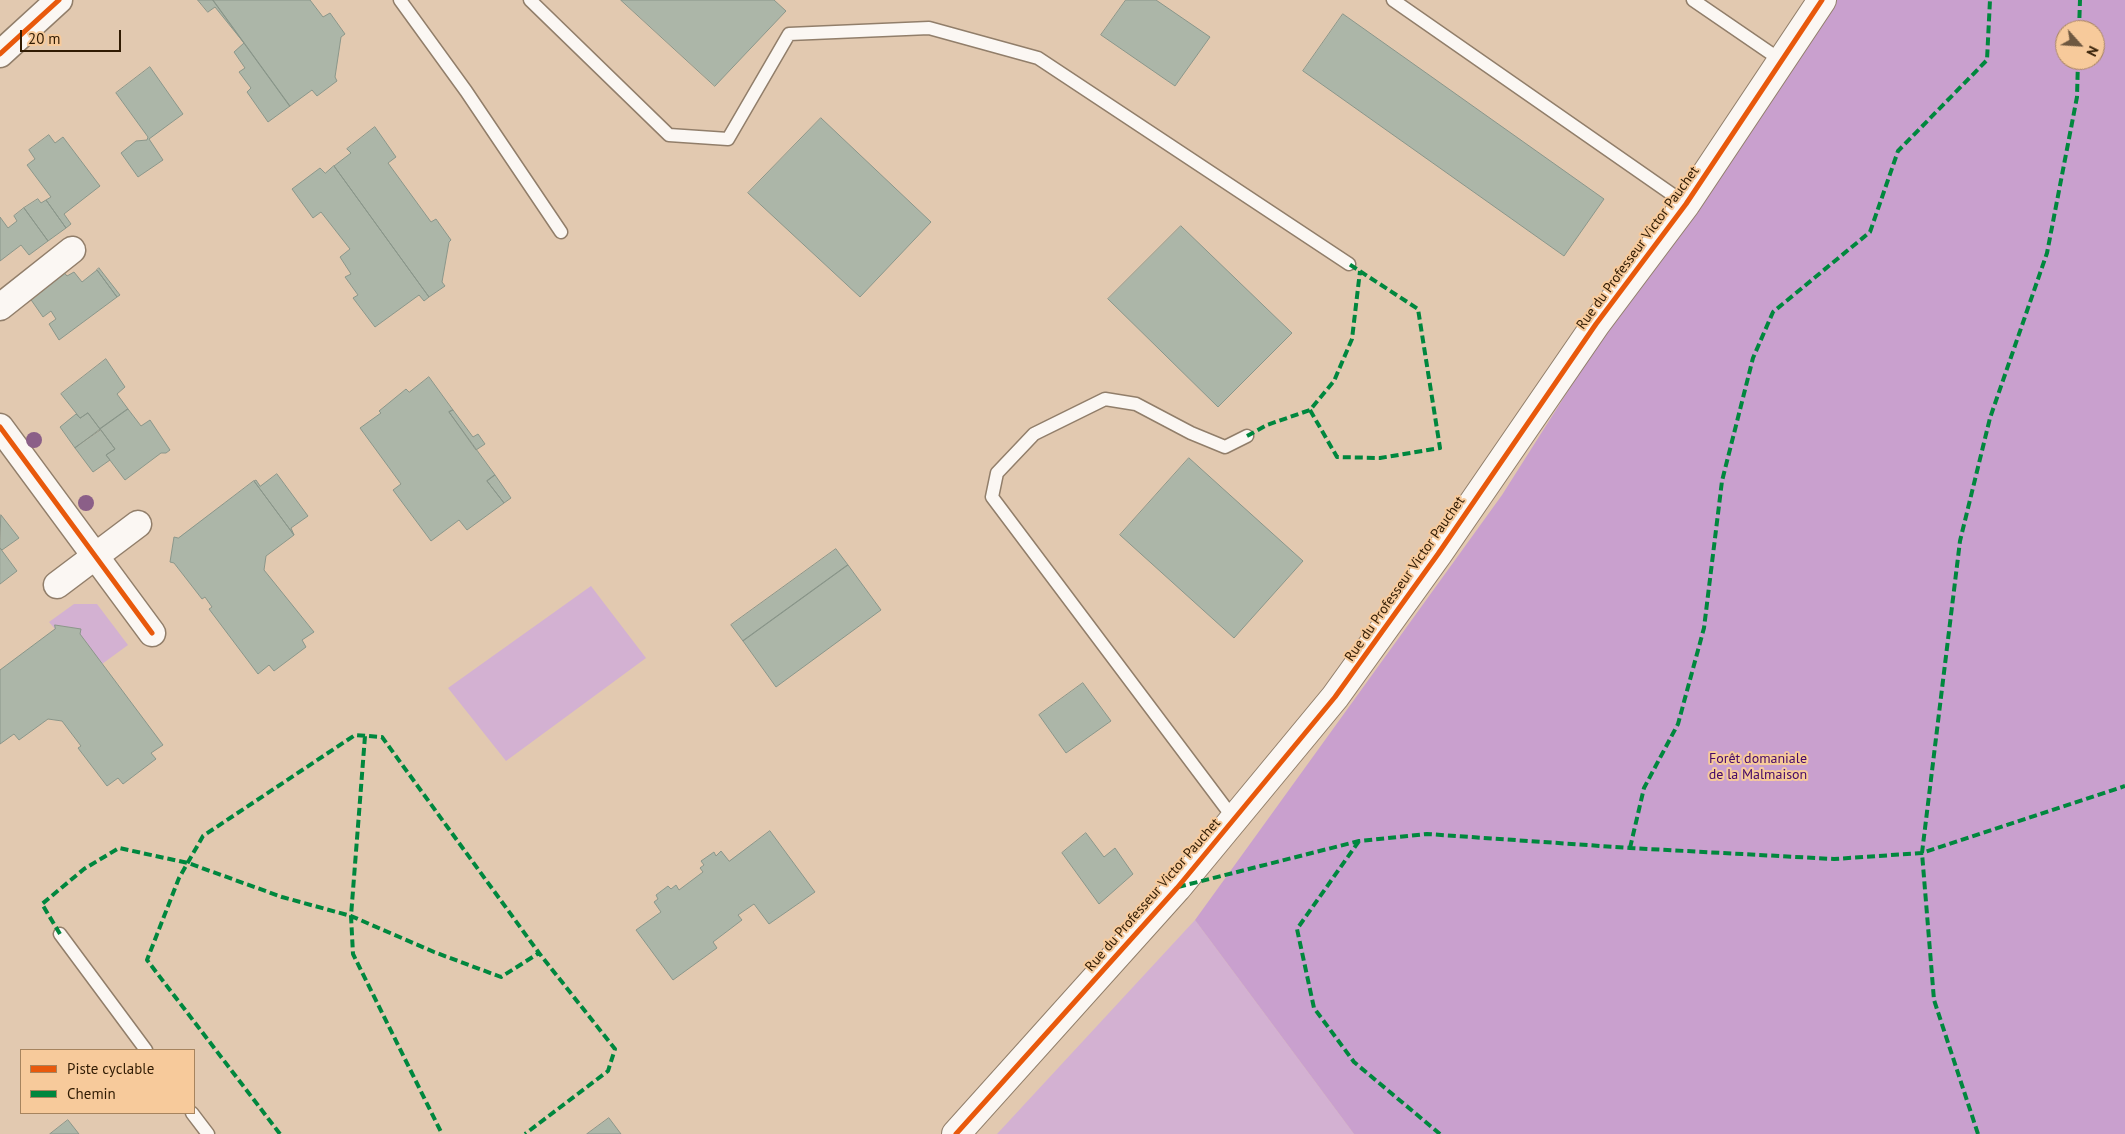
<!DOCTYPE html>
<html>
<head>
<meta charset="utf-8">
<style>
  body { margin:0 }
  #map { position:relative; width:2125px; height:1134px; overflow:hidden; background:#e2c9b0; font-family:"PT Sans",sans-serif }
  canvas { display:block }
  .legend { position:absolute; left:20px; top:1049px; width:175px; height:65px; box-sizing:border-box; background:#f7ca9b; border:1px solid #a7845e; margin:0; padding:6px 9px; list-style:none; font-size:15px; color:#301b03 }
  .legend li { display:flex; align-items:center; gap:10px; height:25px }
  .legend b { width:25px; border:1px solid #a7845e }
  .north { position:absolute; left:2055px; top:20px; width:50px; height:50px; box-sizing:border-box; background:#f7ca9b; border:1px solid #a7845e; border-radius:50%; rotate:116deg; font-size:14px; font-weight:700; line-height:20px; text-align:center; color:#301b03 }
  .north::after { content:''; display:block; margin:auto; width:18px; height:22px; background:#6e5840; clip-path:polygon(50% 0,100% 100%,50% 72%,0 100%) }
  .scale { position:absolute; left:20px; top:30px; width:101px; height:22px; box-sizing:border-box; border:2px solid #301b03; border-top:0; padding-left:6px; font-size:15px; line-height:18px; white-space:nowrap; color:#301b03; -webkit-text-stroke:4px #f7ca9b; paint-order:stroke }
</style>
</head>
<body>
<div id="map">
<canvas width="2125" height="1134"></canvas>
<ul class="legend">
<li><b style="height:6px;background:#e8590c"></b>Piste cyclable</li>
<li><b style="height:6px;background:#00873e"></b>Chemin</li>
</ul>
<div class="north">N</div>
<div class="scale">20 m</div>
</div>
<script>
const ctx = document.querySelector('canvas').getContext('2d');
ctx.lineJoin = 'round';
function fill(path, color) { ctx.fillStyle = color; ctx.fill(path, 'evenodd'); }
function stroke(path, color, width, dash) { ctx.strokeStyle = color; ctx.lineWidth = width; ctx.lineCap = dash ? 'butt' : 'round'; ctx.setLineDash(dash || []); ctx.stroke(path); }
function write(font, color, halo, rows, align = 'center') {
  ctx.font = font + ' "PT Sans",sans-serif'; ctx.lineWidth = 4; ctx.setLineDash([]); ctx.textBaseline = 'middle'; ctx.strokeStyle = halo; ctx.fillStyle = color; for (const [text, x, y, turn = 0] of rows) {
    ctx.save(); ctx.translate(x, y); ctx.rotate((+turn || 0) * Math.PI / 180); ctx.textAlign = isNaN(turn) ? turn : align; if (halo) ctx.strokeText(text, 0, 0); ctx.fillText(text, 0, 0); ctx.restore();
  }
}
const green = new Path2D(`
  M 591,586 L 646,658 L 506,761 L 448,688 Z
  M 74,604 L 97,604 L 128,645 L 102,664 L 80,634 L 80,629 L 56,625 L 55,629 L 49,622 Z
  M 1195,920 L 1354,1134 L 997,1134 Z`);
const forest = new Path2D(`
  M 1822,0 L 2125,0 L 2125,1134 L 1354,1134 L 1195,920 L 1502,495 L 1606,331 ZM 2065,30 L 2095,30 L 2095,60 L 2065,60 Z`);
const building = new Path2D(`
  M 198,0 L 213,0 L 290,106 L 268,122 L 247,92 L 251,88 L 239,72 L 245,68 L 234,52 L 244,43 L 215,7 L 208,12 Z
  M 213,0 L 310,0 L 323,17 L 330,13 L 345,34 L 341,37 L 335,77 L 337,81 L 317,96 L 312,90 L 290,106 Z
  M 621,0 L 774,0 L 786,11 L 715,86 Z
  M 1126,0 L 1156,0 L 1210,37 L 1175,86 L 1101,35 Z
  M 1343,14 L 1604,199 L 1564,256 L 1303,71 Z
  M 150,67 L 183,114 L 149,139 L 163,160 L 138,177 L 121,153 L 136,141 L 147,140 L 148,137 L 116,93 Z
  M 821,118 L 931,222 L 860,297 L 748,193 Z
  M 375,127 L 396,157 L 388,163 L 431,222 L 436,219 L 451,240 L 449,242 L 442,282 L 445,286 L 429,297 L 334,166 L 351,153 L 347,149 Z
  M 49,135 L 55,143 L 63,137 L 100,186 L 64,214 L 71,224 L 66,228 L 46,200 L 51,197 L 27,165 L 35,159 L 29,150 Z
  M 334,166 L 429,297 L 424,301 L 419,295 L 375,327 L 353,298 L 358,295 L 345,277 L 351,274 L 340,257 L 350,249 L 321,212 L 313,218 L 292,189 L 320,168 L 325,173 Z
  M 38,199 L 41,203 L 46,200 L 66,228 L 48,241 L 24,208 Z
  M 24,208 L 48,241 L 29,255 L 21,245 L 0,261 L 0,217 L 8,228 L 17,221 L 14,216 Z
  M 1181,226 L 1292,333 L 1218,407 L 1108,299 Z
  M 99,268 L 120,295 L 117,297 L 97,270 Z
  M 61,269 L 67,276 L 74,272 L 82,282 L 97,270 L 117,297 L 59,340 L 49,324 L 56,319 L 51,311 L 43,317 L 27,294 Z
  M 106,359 L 125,387 L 117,394 L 128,409 L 100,429 L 88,413 L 80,418 L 61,394 Z
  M 429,377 L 453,410 L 449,412 L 495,475 L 487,481 L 504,503 L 467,530 L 459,520 L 431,541 L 393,490 L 401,484 L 360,428 L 381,413 L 379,411 L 406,389 L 409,392 Z
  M 128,409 L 141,426 L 150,420 L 170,450 L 166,453 L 161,453 L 125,480 L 106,455 L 115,449 L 100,429 Z
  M 453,410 L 473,437 L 478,434 L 485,444 L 476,450 L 449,412 Z
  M 88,413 L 100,429 L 75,448 L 60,427 L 76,414 L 80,418 Z
  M 101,430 L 115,449 L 106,455 L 110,460 L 93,472 L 75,448 Z
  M 1189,458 L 1303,561 L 1234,638 L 1120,535 Z
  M 277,474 L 308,516 L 291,528 L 294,535 L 254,481 L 256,480 L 260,486 Z
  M 495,475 L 511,498 L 504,503 L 487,481 Z
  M 254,481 L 294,535 L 266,556 L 264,570 L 314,632 L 302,640 L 306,647 L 274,671 L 269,665 L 258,674 L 209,609 L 212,607 L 205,597 L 202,599 L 174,563 L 170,562 L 174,537 L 178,538 Z
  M 1,515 L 19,538 L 2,550 L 0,548 Z
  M 0,548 L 17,571 L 0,584 Z
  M 836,549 L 848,565 L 743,641 L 731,625 Z
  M 848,565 L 881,610 L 776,687 L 743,641 Z
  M 55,625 L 81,629 L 80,634 L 163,745 L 151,753 L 156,759 L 123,784 L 118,778 L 107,786 L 78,748 L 81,746 L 62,721 L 48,719 L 19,740 L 14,734 L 0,744 L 0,670 L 55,629 Z
  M 1083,683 L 1111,721 L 1066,753 L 1039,715 Z
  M 770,831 L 815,892 L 769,924 L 754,904 L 738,915 L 742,920 L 713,942 L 717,948 L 673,980 L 636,930 L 661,912 L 654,902 L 658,899 L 656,895 L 668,886 L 671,889 L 676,885 L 679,890 L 703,872 L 700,868 L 704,865 L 701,861 L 714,852 L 716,856 L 721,851 L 729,861 Z
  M 1086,833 L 1104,857 L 1115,848 L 1133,874 L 1099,904 L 1062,853 Z
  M 609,1118 L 621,1134 L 587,1134 Z
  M 68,1120 L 79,1134 L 50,1134 Z`);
const service = new Path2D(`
  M 400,0 L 466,91 L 561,232
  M 530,0 L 669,135 L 728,139 L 789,34 L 929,28 L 1038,58 L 1349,264
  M 1393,0 L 1686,204
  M 1693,0 L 1782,61
  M 1234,819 L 992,497 L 997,473 L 1034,434 L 1105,399 L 1136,404 L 1191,433 L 1225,447 L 1247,436
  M 60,934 L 146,1050
  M 192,1113 L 208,1134`);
const minor = new Path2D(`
  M 0,54 L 59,0
  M 0,307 L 72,250
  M 0,427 L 152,633
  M 57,585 L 138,524`);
const tertiary = new Path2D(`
  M 956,1134 L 1177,888 L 1335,697 L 1438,554 L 1596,324 L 1686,204 L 1822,0`);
const quiet = new Path2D(`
  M 2079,30 L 2080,0
  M 1310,410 L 1337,457 L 1380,458 L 1440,448 L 1418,309 L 1349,264
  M 1247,436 L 1267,425 L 1310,410 L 1334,381 L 1352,339 L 1360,271
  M 365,736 L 351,916 L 353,954 L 442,1134
  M 1359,841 L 1297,929 L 1314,1008 L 1354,1062 L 1440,1134
  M 1630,848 L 1644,788 L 1678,724 L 1704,628 L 1722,481 L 1753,358 L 1773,312 L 1870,232 L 1898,151 L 1987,60 L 1990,0
  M 1178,887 L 1359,841 L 1427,834 L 1630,848 L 1834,859 L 1922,853 L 2125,786
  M 60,934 L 42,904 L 84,869 L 119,848 L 188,863 L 282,897 L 351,916 L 434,952 L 501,977 L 539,953
  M 280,1134 L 147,960 L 179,878 L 203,836 L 355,735 L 382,737 L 539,953 L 615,1049 L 608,1071 L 525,1134
  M 1978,1134 L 1934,1000 L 1922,853 L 1960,541 L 1990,418 L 2047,253 L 2077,97 L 2078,60`);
const cycleway = new Path2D(`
  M 0,54 L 59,0
  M 0,427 L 152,633
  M 956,1134 L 1177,888 L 1335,697 L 1438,554 L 1596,324 L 1686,204 L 1822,0`);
const trees = [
  [34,440],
  [86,503]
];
const streetNames = [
  ["Rue du Professeur Victor Pauchet",1638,248,-54],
  ["Rue du Professeur Victor Pauchet",1405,579,-55],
  ["Rue du Professeur Victor Pauchet",1153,895,-49]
];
const parkNames = [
  ["Forêt domaniale",1758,759],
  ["de la Malmaison",1758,775]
];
fill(green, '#d3b1d2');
fill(forest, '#c9a0ce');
fill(building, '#acb6a8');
stroke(building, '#8a968a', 1);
stroke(service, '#917e6a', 15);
stroke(minor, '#917e6a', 29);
stroke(tertiary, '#917e6a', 30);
stroke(service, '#fbf7f3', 12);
stroke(minor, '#fbf7f3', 26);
stroke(tertiary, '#fbf7f3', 28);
stroke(quiet, '#00873e', 4, [8, 4]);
stroke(cycleway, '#e8590c', 5);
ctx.fillStyle = '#8b5f88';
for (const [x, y] of trees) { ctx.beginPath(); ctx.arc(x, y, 8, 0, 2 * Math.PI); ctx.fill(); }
write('14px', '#301b03', '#f7ca9b', streetNames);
write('14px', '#440868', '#f7ca9b', parkNames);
</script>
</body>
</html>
